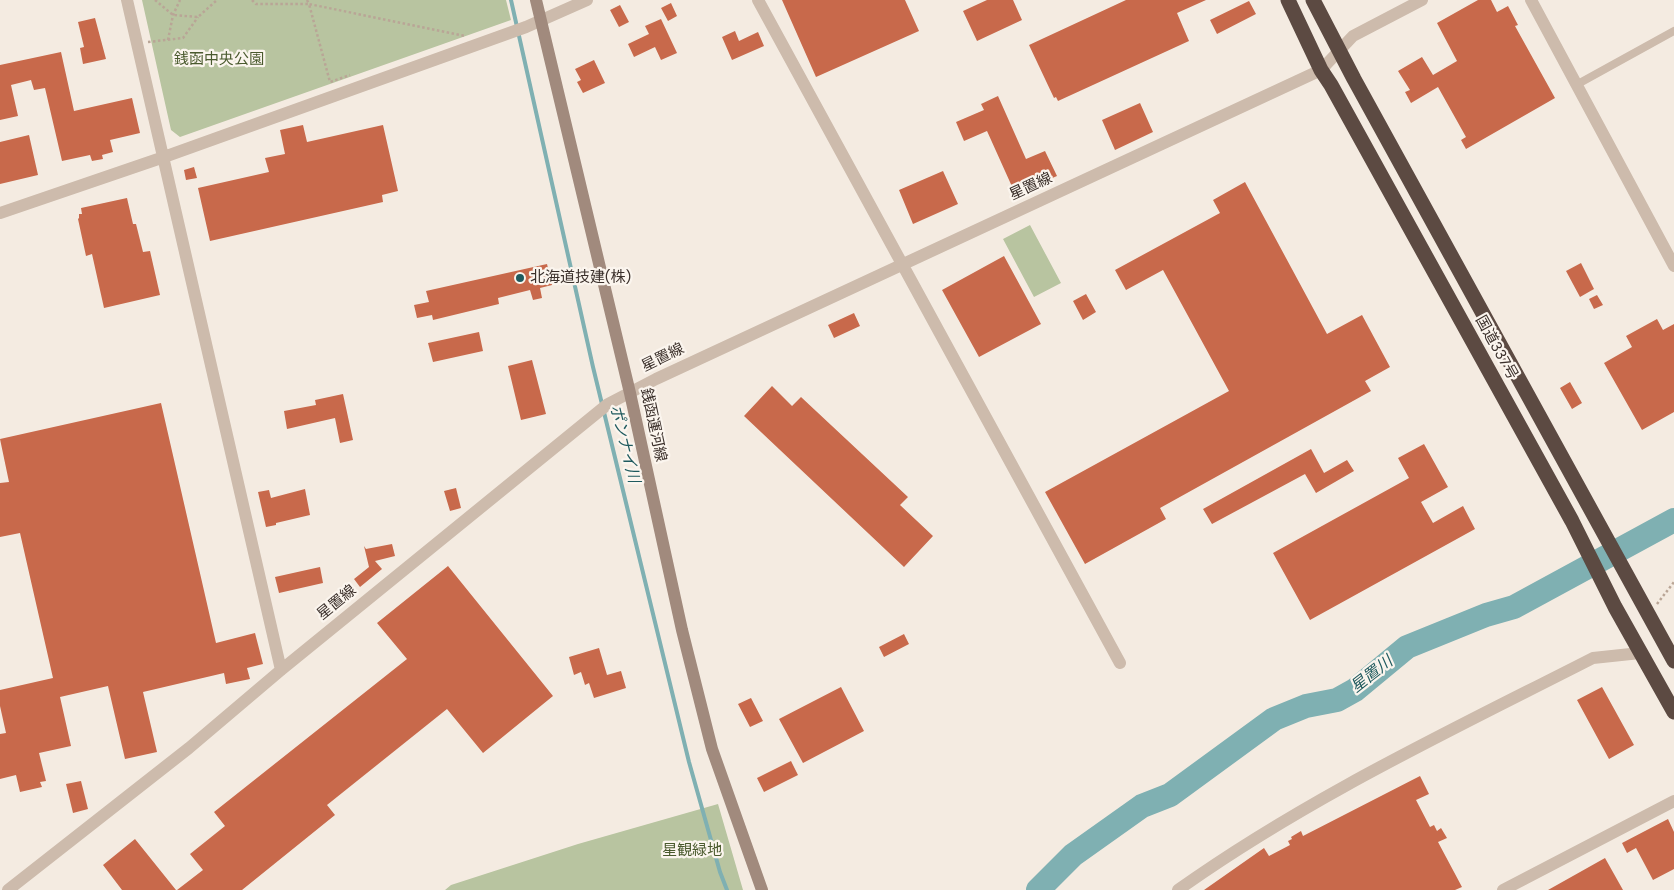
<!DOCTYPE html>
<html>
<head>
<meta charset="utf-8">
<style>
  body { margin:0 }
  canvas { display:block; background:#f4ebe1 }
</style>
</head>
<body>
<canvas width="1674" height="890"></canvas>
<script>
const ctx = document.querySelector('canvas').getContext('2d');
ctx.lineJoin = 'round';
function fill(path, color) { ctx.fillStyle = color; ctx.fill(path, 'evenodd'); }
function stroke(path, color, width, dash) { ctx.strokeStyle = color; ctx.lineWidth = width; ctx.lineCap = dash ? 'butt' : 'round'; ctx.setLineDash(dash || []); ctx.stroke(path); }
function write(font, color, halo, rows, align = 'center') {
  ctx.font = font + ' "DM Sans","Noto Sans JP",sans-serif'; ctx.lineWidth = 4.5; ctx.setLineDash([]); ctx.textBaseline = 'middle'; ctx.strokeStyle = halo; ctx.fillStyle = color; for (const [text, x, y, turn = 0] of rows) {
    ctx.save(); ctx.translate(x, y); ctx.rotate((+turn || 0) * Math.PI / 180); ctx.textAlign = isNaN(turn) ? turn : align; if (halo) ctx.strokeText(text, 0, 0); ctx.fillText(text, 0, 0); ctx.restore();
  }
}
const green = new Path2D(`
  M 142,0 L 506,0 L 511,20 L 180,137 L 171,130 Z
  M 1030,225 L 1061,283 L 1034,297 L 1003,239 Z
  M 718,804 L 743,890 L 445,890 L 451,885 L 578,844 Z`);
const water = new Path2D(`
  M 1674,510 L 1674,525 L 1638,543 L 1634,535 Z`);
const stream = new Path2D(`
  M 511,0 L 593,367 L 689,762 L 720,872 L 727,890`);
const river = new Path2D(`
  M 1038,890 L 1073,855 L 1142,806 L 1170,795 L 1274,719 L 1306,706 L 1337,700 L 1355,690 L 1407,647 L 1486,615 L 1514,607 L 1674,520`);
const building = new Path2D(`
  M 782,0 L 905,0 L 919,31 L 816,77 Z
  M 987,0 L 1013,0 L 1022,20 L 977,41 L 963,11 Z
  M 1126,0 L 1206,0 L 1177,13 L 1189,41 L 1058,101 L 1056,97 L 1054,98 L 1029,45 Z
  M 1478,0 L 1491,0 L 1497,12 L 1508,6 L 1518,25 L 1515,26 L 1555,98 L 1466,149 L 1461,140 L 1466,137 L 1438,87 L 1411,103 L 1405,92 L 1410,90 L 1398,71 L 1422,57 L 1433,75 L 1457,61 L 1437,23 Z
  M 1249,1 L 1256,14 L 1217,34 L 1210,20 Z
  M 671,3 L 677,16 L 668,21 L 661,8 Z
  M 620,5 L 629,22 L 619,27 L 610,10 Z
  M 95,18 L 106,59 L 83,64 L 80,48 L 84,47 L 78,22 Z
  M 661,19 L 677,53 L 661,60 L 655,47 L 634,57 L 628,44 L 649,34 L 645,26 Z
  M 735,31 L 739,41 L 758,32 L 764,46 L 732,60 L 722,37 Z
  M 61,52 L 74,111 L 132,98 L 140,133 L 110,140 L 113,152 L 102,155 L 103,159 L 92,161 L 90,155 L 62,161 L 45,88 L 34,90 L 31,80 L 11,85 L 18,116 L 0,120 L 0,65 Z
  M 594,60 L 605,83 L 583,93 L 577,82 L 581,80 L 575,69 Z
  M 998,96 L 1026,159 L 1045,151 L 1057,176 L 1043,182 L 1041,179 L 1014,191 L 987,131 L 964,141 L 956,122 L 984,110 L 981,104 Z
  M 1140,103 L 1153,132 L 1115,150 L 1102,120 Z
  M 303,125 L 307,142 L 383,125 L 398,191 L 382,195 L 383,202 L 210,241 L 198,188 L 269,172 L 265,158 L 285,154 L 280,130 Z
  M 29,135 L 38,175 L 0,184 L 0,142 Z
  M 194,167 L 197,178 L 186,180 L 184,170 Z
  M 943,171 L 958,204 L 913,224 L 899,190 Z
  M 1245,182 L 1327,334 L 1362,315 L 1390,367 L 1365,381 L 1371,391 L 1160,508 L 1166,519 L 1085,564 L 1045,492 L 1229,391 L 1163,270 L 1126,290 L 1115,270 L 1220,213 L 1213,200 Z
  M 127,198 L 133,224 L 136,224 L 143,252 L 150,251 L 160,295 L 104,308 L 92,254 L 86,256 L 78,219 L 79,218 L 79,214 L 82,214 L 81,208 Z
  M 1004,256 L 1041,324 L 979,357 L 942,290 Z
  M 1581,263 L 1594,289 L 1580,297 L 1566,271 Z
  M 547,264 L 552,285 L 540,288 L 542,298 L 533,300 L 530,290 L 498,298 L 499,304 L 433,320 L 432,315 L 417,318 L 414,305 L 429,302 L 426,291 Z
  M 1086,294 L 1096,312 L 1083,320 L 1073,301 Z
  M 1597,295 L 1603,305 L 1594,309 L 1589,299 Z
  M 854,313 L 860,326 L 834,338 L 828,325 Z
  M 1657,319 L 1663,330 L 1674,324 L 1674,412 L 1642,430 L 1604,363 L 1632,347 L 1626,336 Z
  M 479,332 L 483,351 L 433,362 L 428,343 Z
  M 532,360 L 546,414 L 521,420 L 508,366 Z
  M 1570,382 L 1582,403 L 1572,409 L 1560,388 Z
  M 772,386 L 792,406 L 801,397 L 908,497 L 900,505 L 933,536 L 904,567 L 744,416 Z
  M 343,394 L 353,440 L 340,443 L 335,418 L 287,429 L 284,411 L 316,405 L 315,400 Z
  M 161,403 L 216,643 L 255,633 L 263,664 L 247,668 L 250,679 L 226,684 L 224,673 L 143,692 L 157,752 L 125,759 L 108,686 L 60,697 L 71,746 L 39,753 L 46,781 L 40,782 L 42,787 L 20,792 L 16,775 L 0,779 L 0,734 L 6,733 L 0,706 L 0,690 L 53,678 L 20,533 L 0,537 L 0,483 L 9,482 L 0,439 Z
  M 1424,444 L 1448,487 L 1421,502 L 1433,523 L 1463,506 L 1475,529 L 1310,620 L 1273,553 L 1409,478 L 1398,458 Z
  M 1311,449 L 1324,473 L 1347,460 L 1354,471 L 1316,493 L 1305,474 L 1212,524 L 1203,509 Z
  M 456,488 L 461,508 L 450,511 L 444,491 Z
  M 305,489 L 310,515 L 276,523 L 276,525 L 266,527 L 258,492 L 269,490 L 271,498 Z
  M 392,544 L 395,556 L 375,561 L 382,569 L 360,587 L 354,579 L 369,567 L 364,546 L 366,549 Z
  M 448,566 L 553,696 L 483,753 L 447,709 L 327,805 L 335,815 L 242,890 L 177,890 L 203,870 L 190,854 L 225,826 L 214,812 L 407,659 L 377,623 Z
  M 320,567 L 323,583 L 279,593 L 275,577 Z
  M 904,634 L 909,644 L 884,657 L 879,647 Z
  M 599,648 L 607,675 L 621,671 L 626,688 L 594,698 L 589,683 L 585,685 L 581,672 L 574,675 L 569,657 Z
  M 841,687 L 864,731 L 803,763 L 779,719 Z
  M 1602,687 L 1634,745 L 1609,759 L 1577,700 Z
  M 751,698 L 763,721 L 750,727 L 738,704 Z
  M 791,761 L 798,775 L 764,792 L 757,778 Z
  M 1420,776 L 1429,794 L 1416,800 L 1430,827 L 1434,825 L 1437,831 L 1441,828 L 1447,838 L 1438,842 L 1462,887 L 1455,890 L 1204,890 L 1264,848 L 1269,856 L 1290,845 L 1288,841 L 1292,839 L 1291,837 L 1301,831 L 1303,836 Z
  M 81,781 L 88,809 L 73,813 L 66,784 Z
  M 1668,819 L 1674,832 L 1674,869 L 1653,880 L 1636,848 L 1627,853 L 1622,843 Z
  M 135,839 L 176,890 L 122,890 L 103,865 Z
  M 1605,858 L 1623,890 L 1548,890 Z`);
const path = new Path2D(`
  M 155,0 L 173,15 L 198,17 L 217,0
  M 252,0 L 256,4 L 309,4 L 330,82 L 350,75
  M 307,0 L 309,4 L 465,36
  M 168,40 L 173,15 L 180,0
  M 148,42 L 183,38 L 198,17
  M 1657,604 L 1674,582`);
const lane = new Path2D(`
  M 1576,85 L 1674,31`);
const street = new Path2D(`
  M 127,0 L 281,670
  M 758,0 L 1120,663
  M 1531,0 L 1674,266
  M 0,213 L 164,157 L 526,27 L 587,0
  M 8,890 L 189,748 L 281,670 L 608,404 L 656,379 L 1321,70 L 1353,36 L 1422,0
  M 1178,890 C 1307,798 1452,730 1593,658 L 1640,653
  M 1503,890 L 1674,801`);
const secondary = new Path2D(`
  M 536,0 L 630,393 L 682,630 L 712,749 L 762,890`);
const highway = new Path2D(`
  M 1288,0 L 1321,70 L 1331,85 L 1572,521 L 1615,607 L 1674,712
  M 1313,0 L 1354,79 L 1674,661`);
const markers = [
  [520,278,5,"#1f5a5e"]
];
const parkNames = [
  ["銭函中央公園",219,60],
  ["星観緑地",692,851]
];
const streetNames = [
  ["星置線",1031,187,-25],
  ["国道337号",1496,348,61],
  ["星置線",663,358,-26],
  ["銭函運河線",653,425,78],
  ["星置線",337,603,-39]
];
const poiNames = [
  ["北海道技建(株)",530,278]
];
const waterNames = [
  ["ポンナイ川",624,444,76],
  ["星置川",1372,675,-38]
];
fill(green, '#b8c4a0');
fill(water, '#7fb0b2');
stroke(stream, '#7fb0b2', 4);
stroke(river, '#7fb0b2', 24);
fill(building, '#c8694b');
stroke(path, '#b9a596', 2.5, [2.5, 2.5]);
stroke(lane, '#cdbbac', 8);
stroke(street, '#cdbbac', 12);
stroke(secondary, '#a18a7d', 12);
stroke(highway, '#5c4a42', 15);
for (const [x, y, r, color] of markers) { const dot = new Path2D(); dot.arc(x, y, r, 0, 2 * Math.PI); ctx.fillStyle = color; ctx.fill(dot); stroke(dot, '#fbf5ee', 2); }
write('15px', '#4a5a2e', '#fbf5ee', parkNames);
write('15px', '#3b302b', '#fbf5ee', streetNames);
write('15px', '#3b302b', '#fbf5ee', poiNames, 'left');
write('italic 16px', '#1f5a5e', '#fbf5ee', waterNames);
</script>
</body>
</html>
